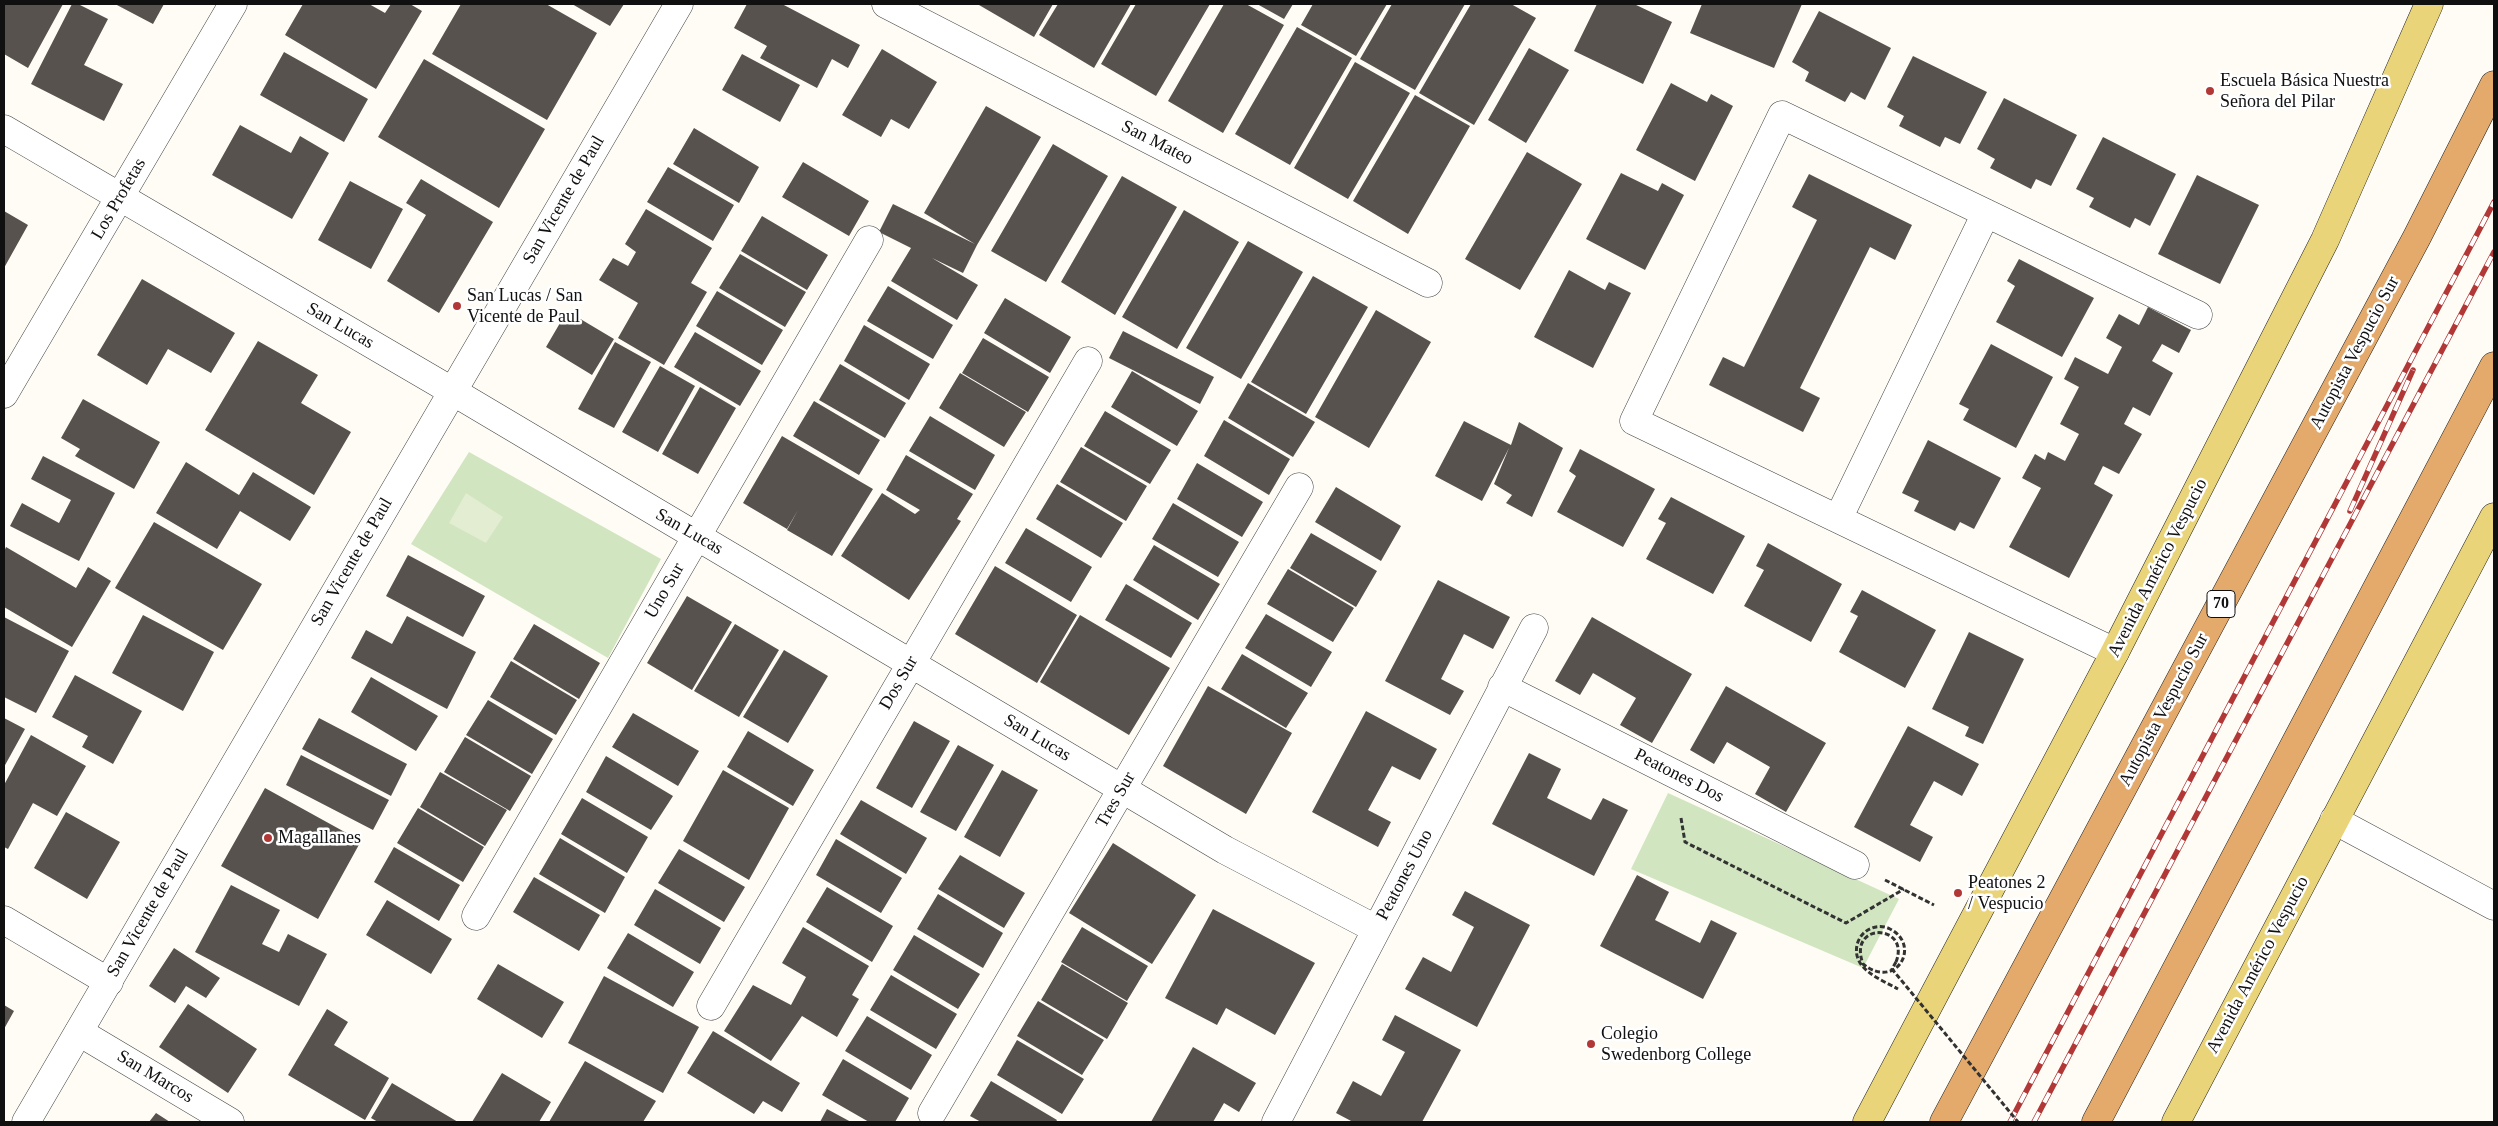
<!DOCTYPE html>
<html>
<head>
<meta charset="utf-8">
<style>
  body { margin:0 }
  #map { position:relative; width:2498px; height:1126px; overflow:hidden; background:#fefcf4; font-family:Georgia,serif }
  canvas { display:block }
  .frame { position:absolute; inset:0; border:5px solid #101010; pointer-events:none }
</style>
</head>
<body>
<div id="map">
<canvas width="2498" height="1126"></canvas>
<div class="frame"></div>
</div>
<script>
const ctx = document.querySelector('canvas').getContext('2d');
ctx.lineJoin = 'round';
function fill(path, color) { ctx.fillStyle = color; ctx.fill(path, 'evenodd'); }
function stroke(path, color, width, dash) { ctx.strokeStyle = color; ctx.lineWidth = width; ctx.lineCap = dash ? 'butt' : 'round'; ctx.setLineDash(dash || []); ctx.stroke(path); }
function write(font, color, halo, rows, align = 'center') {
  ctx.font = font + ' Georgia,serif'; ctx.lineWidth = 5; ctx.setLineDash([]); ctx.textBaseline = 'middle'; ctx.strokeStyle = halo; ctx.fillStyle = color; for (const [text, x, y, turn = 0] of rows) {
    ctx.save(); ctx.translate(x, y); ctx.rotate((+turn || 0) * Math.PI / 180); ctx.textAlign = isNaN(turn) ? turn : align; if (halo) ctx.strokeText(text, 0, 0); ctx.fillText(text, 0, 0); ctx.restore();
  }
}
const green = new Path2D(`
  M 469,452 L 661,559 L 608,658 L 411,544 Z
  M 1668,793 L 1899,899 L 1863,968 L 1631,869 Z`);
const pitch = new Path2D(`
  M 466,493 L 503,517 L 486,543 L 449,523 Z`);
const building = new Path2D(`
  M 4,4 L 63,4 L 28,68 L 4,54 Z
  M 72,4 L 78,4 L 108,19 L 84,65 L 123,84 L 104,121 L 31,84 Z
  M 115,4 L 164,4 L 153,24 Z
  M 303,4 L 369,4 L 385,13 L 391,4 L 410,4 L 422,11 L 376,89 L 285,35 Z
  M 461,4 L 546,4 L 597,33 L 547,120 L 432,54 Z
  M 572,4 L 624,4 L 610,26 Z
  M 747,4 L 782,4 L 860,45 L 848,68 L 832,59 L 817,88 L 760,58 L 767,46 L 734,28 Z
  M 980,4 L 1053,4 L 1034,37 L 979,5 Z
  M 1058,4 L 1131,4 L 1094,68 L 1039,35 Z
  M 1136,4 L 1210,4 L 1156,96 L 1101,64 Z
  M 1224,4 L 1246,4 L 1284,25 L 1223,133 L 1168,101 Z
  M 1257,4 L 1293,4 L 1284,19 Z
  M 1313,4 L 1387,4 L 1356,56 L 1301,25 Z
  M 1392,4 L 1465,4 L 1415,90 L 1360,59 Z
  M 1471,4 L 1511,4 L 1536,18 L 1474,125 L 1419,93 Z
  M 1597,4 L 1634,4 L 1672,22 L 1643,84 L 1574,51 Z
  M 1702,4 L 1802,4 L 1774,68 L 1690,33 Z
  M 1819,11 L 1891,48 L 1865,100 L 1851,92 L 1845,102 L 1805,81 L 1809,72 L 1792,62 Z
  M 1297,27 L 1352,58 L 1290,165 L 1235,134 Z
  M 1529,48 L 1569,70 L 1526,143 L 1488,120 Z
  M 882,49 L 937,82 L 909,129 L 891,119 L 881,137 L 842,115 Z
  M 284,52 L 368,99 L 344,142 L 260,95 Z
  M 742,54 L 800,85 L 780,122 L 722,90 Z
  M 1913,56 L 1987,92 L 1960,144 L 1945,137 L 1940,147 L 1899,126 L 1904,116 L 1887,107 Z
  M 424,59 L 545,129 L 499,208 L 378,137 Z
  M 1355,62 L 1410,93 L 1348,199 L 1294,168 Z
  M 1671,83 L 1707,102 L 1711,94 L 1733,106 L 1695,181 L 1636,150 Z
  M 1415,95 L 1470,126 L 1408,234 L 1353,201 Z
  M 2004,98 L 2077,135 L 2051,186 L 2036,179 L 2031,189 L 1990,168 L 1995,159 L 1977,149 Z
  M 986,106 L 1041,137 L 977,245 L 963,273 L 932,258 L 978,285 L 957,320 L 891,281 L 911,248 L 879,232 L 893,204 L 975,244 L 924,213 Z
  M 240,125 L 291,153 L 300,136 L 329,153 L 292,219 L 212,175 Z
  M 694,128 L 759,167 L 739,203 L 673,164 Z
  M 2103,137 L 2176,174 L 2150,226 L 2135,218 L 2130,228 L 2089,207 L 2094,198 L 2076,189 Z
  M 1053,144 L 1108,176 L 1046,282 L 991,251 Z
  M 1527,152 L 1582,184 L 1520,290 L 1465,259 Z
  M 803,162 L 869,201 L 849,236 L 782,197 Z
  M 668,167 L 734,205 L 713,241 L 647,202 Z
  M 1621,173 L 1658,191 L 1662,183 L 1684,195 L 1645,270 L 1586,239 Z
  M 1809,174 L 1912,225 L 1895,260 L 1870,247 L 1800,388 L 1820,398 L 1803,432 L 1709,385 L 1723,357 L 1744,367 L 1817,220 L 1792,207 Z
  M 2197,175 L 2259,205 L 2220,284 L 2158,254 Z
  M 1122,176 L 1177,207 L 1115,315 L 1061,282 Z
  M 421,179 L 493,222 L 439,313 L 387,281 L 426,215 L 406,203 Z
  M 350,181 L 403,209 L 371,269 L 318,240 Z
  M 646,209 L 712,248 L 691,283 L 707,292 L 664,365 L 618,338 L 638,303 L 599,280 L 613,258 L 628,266 L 636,252 L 625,244 Z
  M 1184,210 L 1239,242 L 1177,349 L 1122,317 Z
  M 4,211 L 28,225 L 4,268 Z
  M 762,216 L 828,255 L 807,290 L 741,251 Z
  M 1248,241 L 1303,272 L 1241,379 L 1186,348 Z
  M 740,254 L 806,292 L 785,327 L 719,288 Z
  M 2019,259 L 2094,298 L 2062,357 L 1996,322 L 2015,286 L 2007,281 Z
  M 1569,270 L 1605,290 L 1609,282 L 1631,293 L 1593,368 L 1534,337 Z
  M 1313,276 L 1368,307 L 1306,414 L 1251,382 Z
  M 142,279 L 235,333 L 211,373 L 168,349 L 147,385 L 97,355 Z
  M 888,286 L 953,325 L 933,359 L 867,321 Z
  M 717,291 L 783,330 L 762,365 L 696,326 Z
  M 1005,298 L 1071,337 L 1050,373 L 984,333 Z
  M 2148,307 L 2191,330 L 2179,353 L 2162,344 L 2152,361 L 2173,373 L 2150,416 L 2133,407 L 2124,424 L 2142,434 L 2119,474 L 2103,466 L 2094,484 L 2113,495 L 2069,578 L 2009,547 L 2041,488 L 2022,478 L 2035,454 L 2045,460 L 2048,452 L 2065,461 L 2079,434 L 2060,424 L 2079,387 L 2064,379 L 2075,357 L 2108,374 L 2122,347 L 2106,338 L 2119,314 L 2139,325 Z
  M 1376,310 L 1431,342 L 1369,448 L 1315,417 Z
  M 567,311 L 614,339 L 592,375 L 546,347 Z
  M 864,325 L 930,364 L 909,400 L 844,361 Z
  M 1123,331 L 1214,377 L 1200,404 L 1109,358 Z
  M 695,332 L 761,371 L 740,406 L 674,367 Z
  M 983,338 L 1049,377 L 1028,412 L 962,373 Z
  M 258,341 L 318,375 L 301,403 L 351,432 L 314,495 L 205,430 Z
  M 615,342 L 651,362 L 614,428 L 578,409 Z
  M 1991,344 L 2053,377 L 2016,448 L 1963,420 L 1969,409 L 1959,404 Z
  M 840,364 L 906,403 L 885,438 L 819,400 Z
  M 660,366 L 695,386 L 658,452 L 622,432 Z
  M 1132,371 L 1198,411 L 1177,446 L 1111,407 Z
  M 960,373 L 1026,412 L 1004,447 L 939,408 Z
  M 1248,383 L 1315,422 L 1293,457 L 1228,418 Z
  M 700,387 L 736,408 L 698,474 L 662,454 Z
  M 83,399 L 160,442 L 134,489 L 75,456 L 80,449 L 61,438 Z
  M 814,401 L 880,440 L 859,475 L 793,436 Z
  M 1105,411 L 1171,450 L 1150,484 L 1084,446 Z
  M 930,416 L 995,455 L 975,490 L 909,451 Z
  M 1224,420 L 1290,459 L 1269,495 L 1204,456 Z
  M 1464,421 L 1511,445 L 1519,422 L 1563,448 L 1532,517 L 1506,503 L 1512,495 L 1494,484 L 1509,448 L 1482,501 L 1435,476 Z
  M 782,436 L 873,489 L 832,556 L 787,530 L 798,510 L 787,529 L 743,503 Z
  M 1928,440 L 2001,478 L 1974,529 L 1960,522 L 1955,531 L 1914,511 L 1919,501 L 1902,493 Z
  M 1081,447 L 1147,486 L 1126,521 L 1060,482 Z
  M 1580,449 L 1655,489 L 1623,547 L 1557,512 L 1576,476 L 1569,471 Z
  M 906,455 L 973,494 L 957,519 L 961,521 L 909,600 L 841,556 L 882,493 L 915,514 L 920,510 L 886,490 Z
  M 43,456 L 115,493 L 79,561 L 10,526 L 22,503 L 59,523 L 71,500 L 31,479 Z
  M 186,462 L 239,495 L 253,472 L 311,507 L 290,541 L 240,511 L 217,549 L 156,513 Z
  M 1197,463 L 1263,502 L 1242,537 L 1177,499 Z
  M 1057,484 L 1123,523 L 1101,558 L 1036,519 Z
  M 1336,487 L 1401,526 L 1381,561 L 1315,522 Z
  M 1671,497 L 1745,536 L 1713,594 L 1646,559 L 1666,523 L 1658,519 Z
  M 1173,503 L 1239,542 L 1218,577 L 1152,539 Z
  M 154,522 L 262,584 L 223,650 L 115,588 Z
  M 1026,528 L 1092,567 L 1071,602 L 1005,563 Z
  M 1311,533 L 1377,571 L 1356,607 L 1290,568 Z
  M 1768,543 L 1842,584 L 1811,642 L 1744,606 L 1764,570 L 1756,566 Z
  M 1154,545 L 1220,584 L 1198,620 L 1133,580 Z
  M 6,547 L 76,588 L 88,567 L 111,581 L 72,647 L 4,607 L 4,552 Z
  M 408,555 L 485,596 L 463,637 L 386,596 Z
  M 995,566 L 1077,615 L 1037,683 L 955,634 Z
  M 1288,569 L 1354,608 L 1333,642 L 1267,604 Z
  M 1438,580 L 1510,617 L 1493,649 L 1464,634 L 1441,679 L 1464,691 L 1450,715 L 1385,681 Z
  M 1126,584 L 1192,623 L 1171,658 L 1105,620 Z
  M 1862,590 L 1936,630 L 1905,688 L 1839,652 L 1858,616 L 1850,612 Z
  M 687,596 L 732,622 L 692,690 L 647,663 Z
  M 1266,614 L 1332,652 L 1311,687 L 1245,648 Z
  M 143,615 L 214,652 L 183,711 L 112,673 Z
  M 1080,615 L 1170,668 L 1129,735 L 1040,682 Z
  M 407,616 L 476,652 L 447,709 L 351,658 L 366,630 L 392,644 Z
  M 4,617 L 69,651 L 36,713 L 4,697 Z
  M 1592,617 L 1692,674 L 1652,743 L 1620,725 L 1636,698 L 1593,673 L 1580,695 L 1555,681 Z
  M 534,624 L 600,663 L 579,699 L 513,659 Z
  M 735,624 L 779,650 L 739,717 L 694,691 Z
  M 1969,632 L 2024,659 L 1983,744 L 1965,736 L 1969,727 L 1932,709 Z
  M 784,650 L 828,676 L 788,743 L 743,717 Z
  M 1242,654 L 1308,693 L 1286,728 L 1221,689 Z
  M 511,661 L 577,700 L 556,735 L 490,697 Z
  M 75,675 L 142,711 L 113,764 L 82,747 L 88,736 L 52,717 Z
  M 371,677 L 438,716 L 416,751 L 351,712 Z
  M 1208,686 L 1292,733 L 1246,814 L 1163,766 Z
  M 1726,686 L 1826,743 L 1786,812 L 1755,794 L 1770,767 L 1727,742 L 1714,764 L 1690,750 Z
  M 488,700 L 553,739 L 532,774 L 466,735 Z
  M 1366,711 L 1437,749 L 1420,780 L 1392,766 L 1368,810 L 1391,822 L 1378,847 L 1312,812 Z
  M 633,713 L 699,751 L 678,786 L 612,747 Z
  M 4,718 L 25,729 L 4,767 Z
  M 319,718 L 407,764 L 391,796 L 302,749 Z
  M 914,721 L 950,741 L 912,808 L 876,788 Z
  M 1908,726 L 1979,764 L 1962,796 L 1934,781 L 1910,825 L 1933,837 L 1920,862 L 1854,827 Z
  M 748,731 L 814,770 L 793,806 L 727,767 Z
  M 31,735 L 86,766 L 57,816 L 33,803 L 8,849 L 4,847 L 4,785 Z
  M 465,737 L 531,776 L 510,811 L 444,772 Z
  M 958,745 L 994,765 L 956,831 L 920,812 Z
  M 1529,753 L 1561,769 L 1547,798 L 1591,820 L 1603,798 L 1628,810 L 1594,876 L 1492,824 Z
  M 301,755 L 389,800 L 373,830 L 286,785 Z
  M 606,756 L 673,796 L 651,830 L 586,792 Z
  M 723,770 L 789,808 L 749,880 L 683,841 Z
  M 1002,770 L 1038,790 L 1000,857 L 964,837 Z
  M 440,772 L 507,810 L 485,846 L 420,807 Z
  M 265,788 L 361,841 L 318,919 L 221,866 Z
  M 582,798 L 648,837 L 627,873 L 561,834 Z
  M 861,800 L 927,838 L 906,874 L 840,834 Z
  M 418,808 L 484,847 L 463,882 L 397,843 Z
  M 66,812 L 120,842 L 87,899 L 34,868 Z
  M 560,838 L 625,877 L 605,913 L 539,874 Z
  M 836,839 L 902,878 L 881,913 L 816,875 Z
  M 1113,843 L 1196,895 L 1152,964 L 1069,913 Z
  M 394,847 L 460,885 L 439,921 L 374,882 Z
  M 679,849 L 745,887 L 724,922 L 658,883 Z
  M 960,855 L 1025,893 L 1004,928 L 938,889 Z
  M 1637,875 L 1669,892 L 1655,920 L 1700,943 L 1711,920 L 1737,933 L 1703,999 L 1600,946 Z
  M 534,877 L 600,915 L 579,951 L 513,912 Z
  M 231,885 L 280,910 L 262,944 L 279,952 L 288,934 L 327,954 L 299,1006 L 195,952 Z
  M 827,887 L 893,926 L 872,962 L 806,922 Z
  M 655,889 L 721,928 L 700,964 L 634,925 Z
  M 1465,891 L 1530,925 L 1477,1027 L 1405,989 L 1423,957 L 1451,972 L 1474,927 L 1452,915 Z
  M 938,894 L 1003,933 L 983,968 L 917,929 Z
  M 387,900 L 452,939 L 431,974 L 366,935 Z
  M 1213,909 L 1315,963 L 1275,1035 L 1226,1008 L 1217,1025 L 1165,998 Z
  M 803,927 L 869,966 L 852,995 L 859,999 L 837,1037 L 802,1016 L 771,1061 L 724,1031 L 753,985 L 791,1005 L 806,977 L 782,963 Z
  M 1082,927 L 1148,966 L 1127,1001 L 1061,962 Z
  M 628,933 L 694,972 L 673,1007 L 607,968 Z
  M 914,935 L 980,974 L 958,1009 L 893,970 Z
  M 174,948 L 220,978 L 206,998 L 186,986 L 175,1003 L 149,986 Z
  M 498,964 L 564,1002 L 542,1038 L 477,999 Z
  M 1062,964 L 1128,1003 L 1107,1039 L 1041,1000 Z
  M 891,975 L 957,1014 L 936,1049 L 870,1010 Z
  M 604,976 L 699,1027 L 663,1093 L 568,1043 Z
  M 1038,1001 L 1104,1040 L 1082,1075 L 1017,1036 Z
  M 188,1004 L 257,1049 L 228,1093 L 159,1047 Z
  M 4,1005 L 14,1011 L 4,1029 Z
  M 327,1009 L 348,1022 L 334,1045 L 389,1078 L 365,1120 L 288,1075 Z
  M 1395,1015 L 1461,1050 L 1422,1122 L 1353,1122 L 1336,1113 L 1353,1081 L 1381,1096 L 1405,1052 L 1382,1040 Z
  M 867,1016 L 932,1055 L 911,1090 L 845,1051 Z
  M 713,1031 L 800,1083 L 782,1112 L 763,1101 L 754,1114 L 687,1073 Z
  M 1017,1040 L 1084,1079 L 1062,1114 L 997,1075 Z
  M 1193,1047 L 1256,1083 L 1239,1112 L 1224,1103 L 1213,1122 L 1151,1122 Z
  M 843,1059 L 909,1098 L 895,1122 L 869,1122 L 822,1095 Z
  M 585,1061 L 656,1101 L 643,1122 L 549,1122 Z
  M 502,1073 L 551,1102 L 539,1122 L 472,1122 Z
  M 991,1081 L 1057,1120 L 1056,1122 L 981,1122 L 970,1116 Z
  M 392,1083 L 458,1122 L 378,1122 L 371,1118 Z
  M 827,1109 L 851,1122 L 820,1122 Z
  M 156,1113 L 170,1122 L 149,1122 Z`);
const path = new Path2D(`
  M 1681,818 L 1685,842 L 1846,923 L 1904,889
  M 1885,880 L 1934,905
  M 1896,962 C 1911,924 1847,921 1863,964 C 1896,991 1922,945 1890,929 C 1885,926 1877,926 1872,928 C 1864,931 1859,937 1857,945 C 1852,969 1880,979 1898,989`);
const minor = new Path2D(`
  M 886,4 L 1428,283
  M 4,129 L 452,391 L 1225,850 L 1376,929
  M 4,394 L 233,4
  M 1838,519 L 1986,213
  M 2115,652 L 1634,421 L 1782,115 L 2198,315
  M 1502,687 L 1855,865
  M 2334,820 L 2494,906
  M 476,916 L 869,240
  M 4,920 L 109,982
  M 711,1006 L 1088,361
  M 79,1032 L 230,1122
  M 932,1113 L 1299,487
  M 1276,1122 L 1534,628`);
const tertiary = new Path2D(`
  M 26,1122 L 679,4`);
const primary = new Path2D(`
  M 1867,1122 L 2115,652 L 2325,240 L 2429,4
  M 2176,1122 L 2494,517`);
const motorway = new Path2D(`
  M 1944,1122 L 2417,237 L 2494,85
  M 2096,1122 L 2494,366`);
const rail = new Path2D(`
  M 2350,511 L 2413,370
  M 2010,1122 L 2494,202
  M 2034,1122 L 2494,252`);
const pathBridge = new Path2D(`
  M 1896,962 L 1892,969 L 2018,1122`);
const markers = [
  [2210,91,5,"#b13837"],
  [457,306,5,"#b13837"],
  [268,838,5,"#b13837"],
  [1958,893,5,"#b13837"],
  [1591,1044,5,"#b13837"]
];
const shields = [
  [2221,604,28]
];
const shieldNames = [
  ["70",2221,604]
];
const poiNames = [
  ["Escuela Básica Nuestra",2220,81],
  ["Señora del Pilar",2220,102],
  ["San Lucas / San",467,296],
  ["Vicente de Paul",467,317],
  ["Magallanes",278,838],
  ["Peatones 2",1968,883],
  ["/ Vespucio",1968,904],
  ["Colegio",1601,1034],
  ["Swedenborg College",1601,1055]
];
const streetNames = [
  ["San Mateo",1157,143,27],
  ["Los Profetas",119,199,-60],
  ["San Vicente de Paul",564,200,-60],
  ["San Lucas",340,326,30],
  ["Autopista Vespucio Sur",2355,353,-62],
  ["San Lucas",689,532,30],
  ["San Vicente de Paul",352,562,-60],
  ["Avenida Américo Vespucio",2158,568,-63],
  ["Uno Sur",665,591,-60],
  ["Dos Sur",899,683,-60],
  ["Autopista Vespucio Sur",2164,710,-62],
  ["San Lucas",1037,738,31],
  ["Peatones Dos",1679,776,27],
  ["Tres Sur",1116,800,-60],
  ["Peatones Uno",1405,875,-62],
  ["San Vicente de Paul",148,913,-60],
  ["Avenida Américo Vespucio",2258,965,-62],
  ["San Marcos",155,1077,31]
];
fill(green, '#d1e5c0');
fill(pitch, '#e2edd1');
fill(building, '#57524d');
stroke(minor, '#434343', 29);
stroke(tertiary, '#434343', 29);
stroke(primary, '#212121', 29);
stroke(motorway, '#212121', 29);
stroke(path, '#323232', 3, [5, 2.5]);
stroke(minor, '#fff', 28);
stroke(tertiary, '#fff', 28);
stroke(primary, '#e9d479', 28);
stroke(motorway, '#e4aa6c', 28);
stroke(rail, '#b13837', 5.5);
stroke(rail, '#fff', 4, [11]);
stroke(pathBridge, '#323232', 3, [5, 2.5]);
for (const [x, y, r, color] of markers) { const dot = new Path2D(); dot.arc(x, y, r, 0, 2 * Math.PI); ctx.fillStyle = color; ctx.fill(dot); stroke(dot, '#fff', 2); }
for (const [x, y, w] of shields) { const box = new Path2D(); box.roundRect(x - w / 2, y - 13.5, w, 27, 4); ctx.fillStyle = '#fff'; ctx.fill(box); stroke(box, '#101010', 1); }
write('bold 16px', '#101010', null, shieldNames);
write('18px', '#101010', '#fff', poiNames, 'left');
write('18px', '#101010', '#fff', streetNames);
</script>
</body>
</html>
